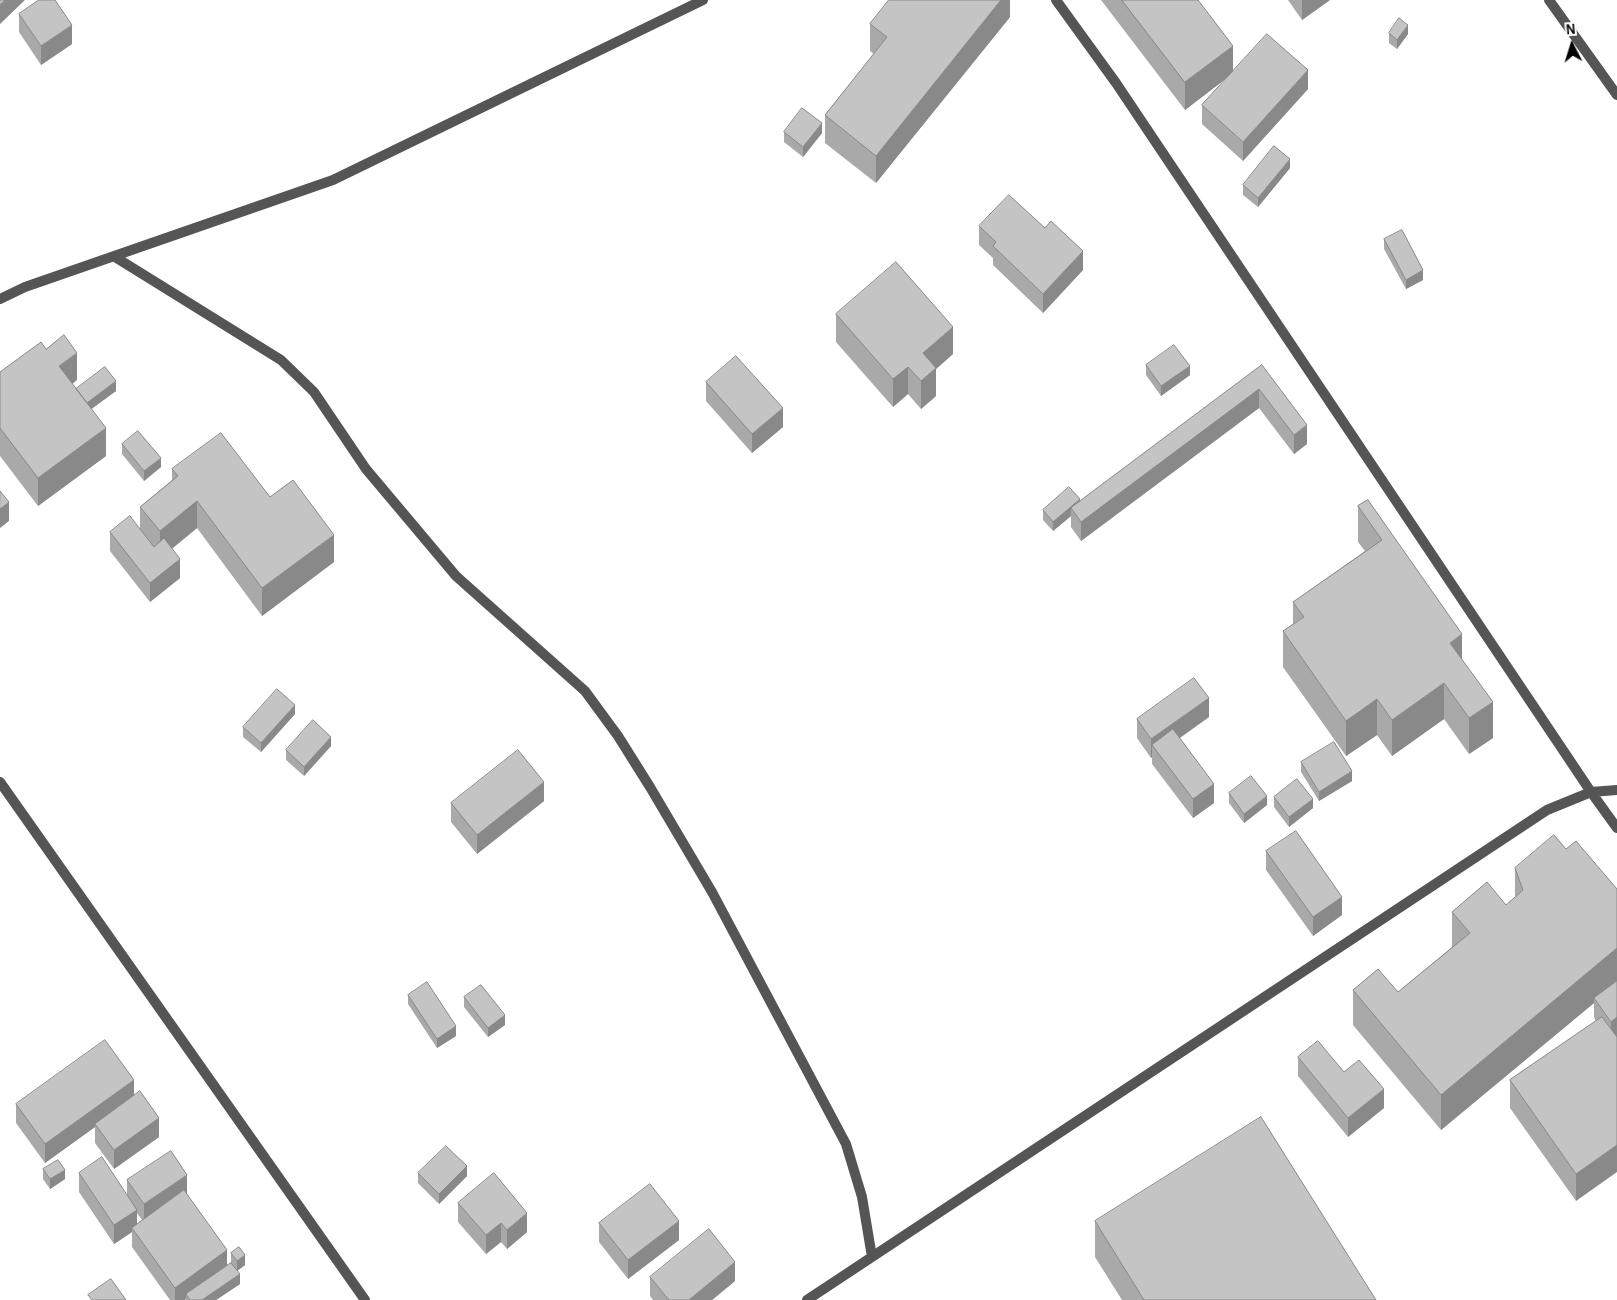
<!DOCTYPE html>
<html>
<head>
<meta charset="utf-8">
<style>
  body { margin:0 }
  #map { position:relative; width:1617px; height:1300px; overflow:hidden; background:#fff; font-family:"Alegreya Sans",sans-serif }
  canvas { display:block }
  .north { position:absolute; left:1547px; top:20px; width:50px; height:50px; -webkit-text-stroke:4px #fff; paint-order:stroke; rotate:355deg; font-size:14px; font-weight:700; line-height:20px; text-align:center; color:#000 }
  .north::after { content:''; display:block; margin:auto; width:18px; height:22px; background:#000; clip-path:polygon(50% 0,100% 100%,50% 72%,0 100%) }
</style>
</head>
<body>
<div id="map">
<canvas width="1617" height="1300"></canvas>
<div class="north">N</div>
</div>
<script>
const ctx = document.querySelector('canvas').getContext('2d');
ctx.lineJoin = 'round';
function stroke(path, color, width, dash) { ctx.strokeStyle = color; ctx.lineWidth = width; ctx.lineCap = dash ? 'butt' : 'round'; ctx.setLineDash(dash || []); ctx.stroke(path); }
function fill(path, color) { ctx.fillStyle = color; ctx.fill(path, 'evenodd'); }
const service = new Path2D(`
  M 1056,0 L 1116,83 L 1591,792 L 1617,828
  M 115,257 L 281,360 L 314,392 L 366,469 L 456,576 L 585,691 L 618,736 L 650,787 L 712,892 L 846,1144 L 862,1197 L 872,1257
  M 0,299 L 25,287 L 333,180 L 703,0
  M 807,1300 L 1547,810 L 1591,792 L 1617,790`);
const minor = new Path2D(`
  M 1549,0 L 1617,95
  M 0,782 L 365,1300`);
const wall = new Path2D(`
  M 1010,0 L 1010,17 L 876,183 L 825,143 L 825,115 L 874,54 L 870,51 L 870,24 Z
  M 1101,0 L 1198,0 L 1233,71 L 1308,89 L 1243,161 L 1202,124 L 1202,105 L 1227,78 L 1185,110 Z
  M 1288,0 L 1330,0 L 1302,20 Z
  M 19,14 L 72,44 L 41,65 L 19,32 Z
  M 1389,33 L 1408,34 L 1397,49 L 1389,43 Z
  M 784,132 L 822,133 L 803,157 L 784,142 Z
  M 1290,168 L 1258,207 L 1243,195 L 1243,185 Z
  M 979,226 L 1083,270 L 1043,313 L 993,265 L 993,258 L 979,245 Z
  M 1384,239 L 1423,280 L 1406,289 L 1384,249 Z
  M 836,314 L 953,354 L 936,369 L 936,396 L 921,409 L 908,394 L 893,407 L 836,342 Z
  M 46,349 L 77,380 L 72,384 L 76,389 L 116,391 L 91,409 L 106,456 L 38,506 L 0,456 L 0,372 Z
  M 1146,365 L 1190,375 L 1161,396 L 1146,375 Z
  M 1262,365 L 1307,444 L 1294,454 L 1259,408 L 1081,541 L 1071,527 L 1071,516 L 1053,531 L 1043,520 L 1043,510 L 1080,501 Z
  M 706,382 L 783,427 L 752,453 L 706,401 Z
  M 122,444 L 161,467 L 144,481 L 122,454 Z
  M 172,469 L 270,497 L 334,562 L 262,616 L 197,528 L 172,549 L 180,578 L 150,602 L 110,551 L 110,532 L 140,530 L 140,507 L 172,480 Z
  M 1368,500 L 1462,660 L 1493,738 L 1469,754 L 1444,719 L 1392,756 L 1377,735 L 1346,756 L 1283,667 L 1283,631 L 1293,624 L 1293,602 L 1365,551 L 1358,542 L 1358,506 Z
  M 295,714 L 261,752 L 243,737 L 243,727 Z
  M 1209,717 L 1180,738 L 1214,803 L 1193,818 L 1152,764 L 1152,757 L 1151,758 L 1137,738 L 1137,719 Z
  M 331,746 L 304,776 L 286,760 L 286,750 Z
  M 1301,762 L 1352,781 L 1319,801 L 1301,772 Z
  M 1229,793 L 1267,805 L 1244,823 L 1229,803 Z
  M 1274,797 L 1313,808 L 1289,827 L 1274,807 Z
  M 544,801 L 477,854 L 451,822 L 451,803 Z
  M 1566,849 L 1617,889 L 1617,1036 L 1576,1201 L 1510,1108 L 1510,1080 L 1596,1021 L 1594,1017 L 1594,1003 L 1441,1130 L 1353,1025 L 1353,990 L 1398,992 L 1452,947 L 1452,912 L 1506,905 L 1515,897 L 1515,868 Z
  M 1266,851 L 1342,915 L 1313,936 L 1266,870 Z
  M 408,995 L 456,1036 L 437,1048 L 408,1004 Z
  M 464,997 L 505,1025 L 488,1037 L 464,1007 Z
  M 1298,1057 L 1344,1072 L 1384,1108 L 1348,1137 L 1298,1076 Z
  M 134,1096 L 159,1137 L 114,1169 L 95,1143 L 95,1127 L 45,1163 L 16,1123 L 16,1104 Z
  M 43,1169 L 65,1179 L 50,1189 L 43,1179 Z
  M 79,1173 L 127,1195 L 127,1180 L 187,1194 L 227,1265 L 231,1263 L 231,1253 L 245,1265 L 237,1271 L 240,1284 L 216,1300 L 186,1300 L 186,1299 L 184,1300 L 170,1300 L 132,1247 L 132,1232 L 114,1244 L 79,1192 ZM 137,1213 L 142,1220 L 137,1224 Z
  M 418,1173 L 467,1176 L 439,1204 L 418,1183 Z
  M 458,1203 L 527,1232 L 507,1249 L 501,1242 L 486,1254 L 458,1222 Z
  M 1095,1221 L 1376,1300 L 1122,1300 L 1095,1257 Z
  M 599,1223 L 679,1240 L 628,1279 L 599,1242 Z
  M 650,1277 L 735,1281 L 712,1300 L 653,1300 L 650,1296 Z`);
const shadedWall = new Path2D(`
  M 5,0 L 25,0 L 0,24 L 0,5 Z
  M 1001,0 L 1010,0 L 1010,17 L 876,183 L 876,156 Z
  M 1302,0 L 1330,0 L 1302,20 Z
  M 72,25 L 72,44 L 41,65 L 41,46 Z
  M 1408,25 L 1408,34 L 1397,49 L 1397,40 Z
  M 1233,46 L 1233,73 L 1185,110 L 1185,82 Z
  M 1308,70 L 1308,89 L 1243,161 L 1243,142 Z
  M 822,123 L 822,133 L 803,157 L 803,147 Z
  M 1290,159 L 1290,168 L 1258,207 L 1258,198 Z
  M 1083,251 L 1083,270 L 1043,313 L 1043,294 Z
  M 1423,270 L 1423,280 L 1406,289 L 1406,280 Z
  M 953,327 L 953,354 L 936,369 L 936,396 L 921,409 L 921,381 L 923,353 Z
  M 77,353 L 77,380 L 59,394 L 59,366 Z
  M 1190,366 L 1190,375 L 1161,396 L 1161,386 Z
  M 908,367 L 908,394 L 893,407 L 893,379 Z
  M 116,381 L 116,391 L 86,413 L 86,403 Z
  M 1259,389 L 1259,408 L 1081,541 L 1081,522 Z
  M 783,408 L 783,427 L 752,453 L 752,434 Z
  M 1307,425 L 1307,444 L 1294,454 L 1294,435 Z
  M 106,428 L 106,456 L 38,506 L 38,478 Z
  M 161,458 L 161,467 L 144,481 L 144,471 Z
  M 1080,499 L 1080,508 L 1071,508 L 1071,516 L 1053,531 L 1053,522 Z
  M 197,501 L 197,528 L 160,558 L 160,531 Z
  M 9,502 L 9,521 L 0,528 L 0,509 Z
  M 334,535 L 334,562 L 262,616 L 262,588 Z
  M 180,559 L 180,578 L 150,602 L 150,583 Z
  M 1462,634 L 1462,670 L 1450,643 Z
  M 1444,683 L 1444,719 L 1392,756 L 1392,720 Z
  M 1209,698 L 1209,717 L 1158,753 L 1152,745 L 1152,757 L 1151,758 L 1151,739 Z
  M 1377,699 L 1377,735 L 1346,756 L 1346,721 Z
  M 1493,702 L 1493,738 L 1469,754 L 1469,718 Z
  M 295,705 L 295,714 L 261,752 L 261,743 Z
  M 331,737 L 331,746 L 304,776 L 304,767 Z
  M 1352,771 L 1352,781 L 1319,801 L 1319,792 Z
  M 544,782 L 544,801 L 477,854 L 477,835 Z
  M 1214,784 L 1214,803 L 1193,818 L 1193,799 Z
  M 1267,796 L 1267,805 L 1244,823 L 1244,814 Z
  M 1313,799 L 1313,808 L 1289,827 L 1289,817 Z
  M 1342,897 L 1342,915 L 1313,936 L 1313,917 Z
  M 1617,948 L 1617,984 L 1594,998 L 1594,1003 L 1441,1130 L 1441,1095 Z
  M 505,1015 L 505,1025 L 488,1037 L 488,1028 Z
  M 1617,1017 L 1617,1036 L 1611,1041 L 1611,1022 Z
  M 456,1026 L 456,1036 L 437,1048 L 437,1039 Z
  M 134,1080 L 134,1099 L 95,1124 L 95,1127 L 45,1163 L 45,1144 Z
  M 1384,1089 L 1384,1108 L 1348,1137 L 1348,1118 Z
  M 159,1118 L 159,1137 L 114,1169 L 114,1150 Z
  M 1617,1145 L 1617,1172 L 1576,1201 L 1576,1174 Z
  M 467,1166 L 467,1176 L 439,1204 L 439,1194 Z
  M 65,1170 L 65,1179 L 50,1189 L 50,1179 Z
  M 187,1175 L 187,1194 L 144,1223 L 144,1204 Z
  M 137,1210 L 137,1229 L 132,1228 L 132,1232 L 114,1244 L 114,1225 Z
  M 527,1213 L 527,1232 L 507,1249 L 507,1230 Z
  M 679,1221 L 679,1240 L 628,1279 L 628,1260 Z
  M 501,1223 L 501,1242 L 486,1254 L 486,1235 Z
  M 227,1250 L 227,1269 L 186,1294 L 186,1299 L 184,1300 L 175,1300 L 175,1288 Z
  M 245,1255 L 245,1265 L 237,1271 L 237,1261 Z
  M 735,1262 L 735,1281 L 712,1300 L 689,1300 Z
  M 240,1274 L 240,1284 L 216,1300 L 202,1300 Z`);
const building = new Path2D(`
  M 0,0 L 5,0 L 0,5 Z
  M 39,0 L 55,0 L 72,25 L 41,46 L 19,14 Z
  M 889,0 L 1001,0 L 876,156 L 825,115 L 887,37 L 870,24 Z
  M 1122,0 L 1198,0 L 1233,46 L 1185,82 Z
  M 1399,18 L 1408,25 L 1397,40 L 1389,33 Z
  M 1267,34 L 1308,70 L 1243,142 L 1202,105 Z
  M 802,108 L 822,123 L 803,147 L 784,132 Z
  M 1274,146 L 1290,159 L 1258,198 L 1243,185 Z
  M 1009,195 L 1045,228 L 1051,221 L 1083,251 L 1043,294 L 993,246 L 996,242 L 979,226 Z
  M 1402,230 L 1423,270 L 1406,280 L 1384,239 Z
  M 896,262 L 953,327 L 923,353 L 936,368 L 921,381 L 908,367 L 893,379 L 836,314 Z
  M 64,335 L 77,353 L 59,366 L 106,428 L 38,478 L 0,428 L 0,372 L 41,342 L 46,349 Z
  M 1174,345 L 1190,366 L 1161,386 L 1146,365 Z
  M 736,356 L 783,408 L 752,434 L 706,382 Z
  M 1262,365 L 1307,425 L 1294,435 L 1259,389 L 1081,522 L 1071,508 Z
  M 105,367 L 116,381 L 87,403 L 76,389 Z
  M 138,431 L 161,458 L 144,471 L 122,444 Z
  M 221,433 L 270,497 L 293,480 L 334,535 L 262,588 L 197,501 L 160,531 L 140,507 L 178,476 L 172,469 Z
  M 1069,487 L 1080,499 L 1053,522 L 1043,510 Z
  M 0,491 L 9,502 L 0,509 Z
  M 1368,500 L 1462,634 L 1450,643 L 1493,702 L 1469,718 L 1444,683 L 1392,720 L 1377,699 L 1346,721 L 1283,631 L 1304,617 L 1293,602 L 1382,540 L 1358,506 Z
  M 130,516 L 154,547 L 164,538 L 180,559 L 150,583 L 110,532 Z
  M 1194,678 L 1209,698 L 1151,739 L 1137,719 Z
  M 277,689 L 295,705 L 261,743 L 243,727 Z
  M 313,720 L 331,737 L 304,767 L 286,750 Z
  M 1173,729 L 1214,784 L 1193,799 L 1152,745 Z
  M 1334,742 L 1352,771 L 1319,792 L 1301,762 Z
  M 518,750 L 544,782 L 477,835 L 451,803 Z
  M 1251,776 L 1267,796 L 1244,814 L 1229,793 Z
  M 1297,779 L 1313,799 L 1289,817 L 1274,797 Z
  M 1296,831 L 1342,897 L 1313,917 L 1266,851 Z
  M 1554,835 L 1566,849 L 1576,841 L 1617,889 L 1617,948 L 1441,1095 L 1353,990 L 1378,969 L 1398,992 L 1470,933 L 1452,912 L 1487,882 L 1506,905 L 1523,890 L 1515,868 Z
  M 1617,981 L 1617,1017 L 1611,1022 L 1594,998 Z
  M 427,982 L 456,1026 L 437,1039 L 408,995 Z
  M 481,985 L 505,1015 L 488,1028 L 464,997 Z
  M 1602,1017 L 1617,1037 L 1617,1145 L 1576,1174 L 1510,1080 Z
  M 105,1040 L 134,1080 L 45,1144 L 16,1104 Z
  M 1318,1041 L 1344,1072 L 1359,1060 L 1384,1089 L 1348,1118 L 1298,1057 Z
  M 140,1091 L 159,1118 L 114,1150 L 95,1124 Z
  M 1261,1117 L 1376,1300 L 1144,1300 L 1095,1221 Z
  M 446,1146 L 467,1166 L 439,1194 L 418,1173 Z
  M 171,1151 L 187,1175 L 144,1204 L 127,1180 Z
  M 102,1157 L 137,1210 L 114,1225 L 79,1173 Z
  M 58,1160 L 65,1170 L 50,1179 L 43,1169 Z
  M 494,1173 L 527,1213 L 507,1230 L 501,1223 L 486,1235 L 458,1203 Z
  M 650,1184 L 679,1221 L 628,1260 L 599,1223 Z
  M 184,1190 L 227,1250 L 175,1288 L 132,1228 Z
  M 709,1229 L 735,1262 L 689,1300 L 669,1300 L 650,1277 Z
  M 239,1247 L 245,1255 L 237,1261 L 231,1253 Z
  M 231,1263 L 240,1274 L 202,1300 L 190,1300 L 186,1294 Z
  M 111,1279 L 126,1300 L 92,1300 L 88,1295 Z`);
stroke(service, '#555', 10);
stroke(minor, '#555', 10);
fill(wall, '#a9a9a9');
fill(shadedWall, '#898989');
fill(building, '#c4c4c4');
stroke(building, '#898989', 1);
</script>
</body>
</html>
